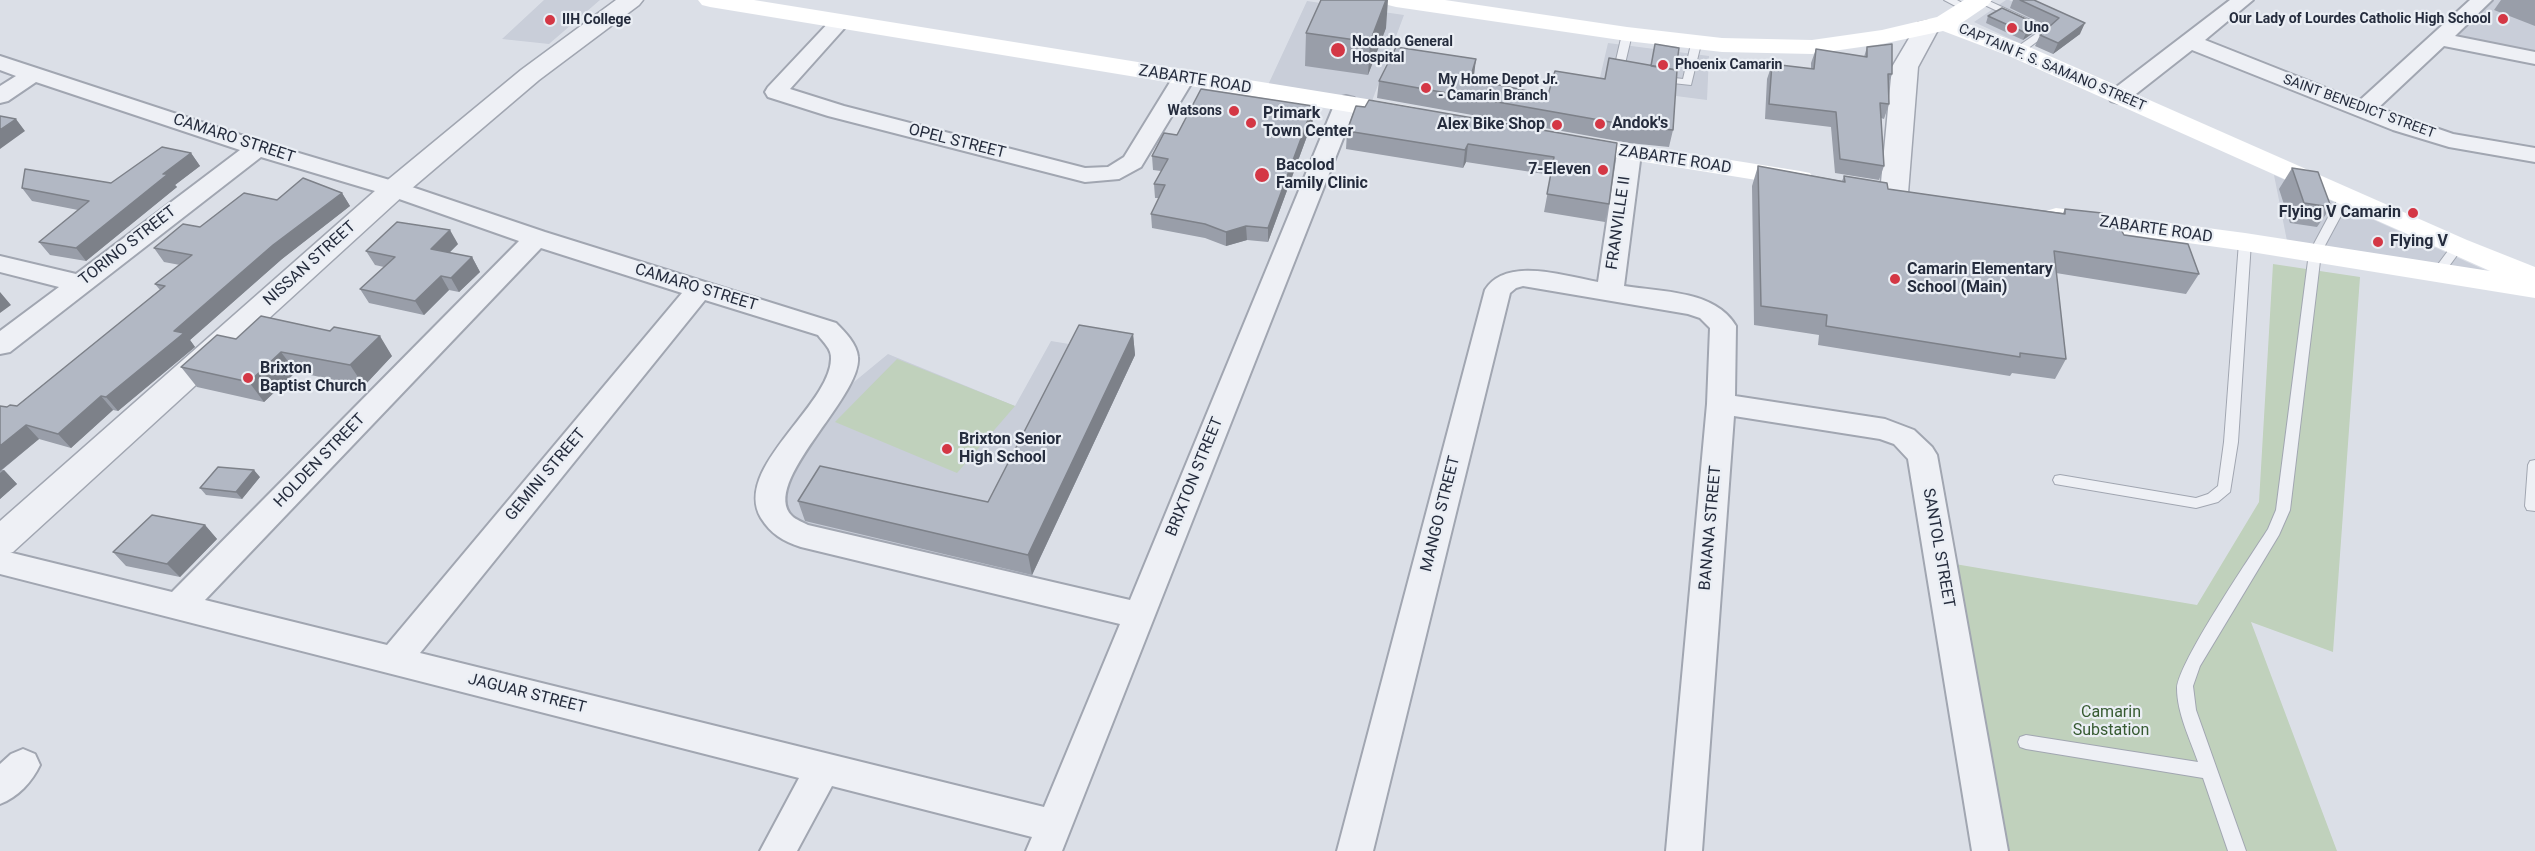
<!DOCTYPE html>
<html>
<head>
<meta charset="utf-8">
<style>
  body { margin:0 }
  canvas { display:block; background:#dbdfe7 }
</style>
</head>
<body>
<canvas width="2535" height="851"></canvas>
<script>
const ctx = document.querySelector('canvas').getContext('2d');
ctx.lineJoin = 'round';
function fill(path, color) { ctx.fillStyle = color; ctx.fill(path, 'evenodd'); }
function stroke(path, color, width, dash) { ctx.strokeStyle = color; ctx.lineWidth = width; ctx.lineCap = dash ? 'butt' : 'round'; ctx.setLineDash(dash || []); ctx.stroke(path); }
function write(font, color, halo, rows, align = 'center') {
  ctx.font = font + ' Roboto,sans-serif'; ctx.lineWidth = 4.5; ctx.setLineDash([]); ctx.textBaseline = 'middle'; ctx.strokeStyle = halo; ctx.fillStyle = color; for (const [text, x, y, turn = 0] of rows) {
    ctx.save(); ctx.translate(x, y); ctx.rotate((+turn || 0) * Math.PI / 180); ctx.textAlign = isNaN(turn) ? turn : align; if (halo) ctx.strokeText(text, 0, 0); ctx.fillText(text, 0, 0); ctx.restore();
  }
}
const built = new Path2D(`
  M 544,0 L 600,0 L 549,44 L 502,39 Z
  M 2006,0 L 2009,0 L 2063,25 L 2030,48 L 1974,22 Z
  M 2492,0 L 2535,0 L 2535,56 L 2449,38 Z
  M 1307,1 L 1404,15 L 1372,101 L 1268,85 Z
  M 1608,43 L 1709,56 L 1707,100 L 1598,86 Z
  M 2274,175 L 2496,275 L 2287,241 Z
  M 1051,341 L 1135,355 L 1030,580 L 801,529 L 775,493 L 843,391 L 888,354 L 1015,406 Z`);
const green = new Path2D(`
  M 2273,264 L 2360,277 L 2333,652 L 2251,622 L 2337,851 L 2005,851 L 1949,563 L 2197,605 L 2259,502 Z
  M 897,359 L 1015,406 L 957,473 L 835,422 Z`);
const service = new Path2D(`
  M 1944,0 L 1957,0 L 1971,8 L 1963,10 Z
  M 1974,0 L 1987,0 L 2052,30 L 2022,53 L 2014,53 L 2014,49 L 2040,31 Z
  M 1627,31 L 1632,34 L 1624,68 L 1630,74 L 1625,77 L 1614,69 L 1622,34 Z
  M 1696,41 L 1701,44 L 1691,85 L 1654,81 L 1654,77 L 1658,76 L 1683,79 L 1691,44 Z
  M 2346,191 L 2352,195 L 2321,253 L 2290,510 L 2279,535 L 2200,666 L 2193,686 L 2196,710 L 2246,851 L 2228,851 L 2203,778 L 2026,749 L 2020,747 L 2018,742 L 2020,737 L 2026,735 L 2198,762 C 2190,739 2177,713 2177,688 C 2178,663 2250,557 2268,529 L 2276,510 L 2309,253 L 2340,195 Z
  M 2245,238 L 2251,242 L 2238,442 L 2230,492 L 2218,502 L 2196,508 L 2055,484 L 2053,480 L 2055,476 L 2060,475 L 2196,498 L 2208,494 L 2218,486 L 2224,442 L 2239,242 Z
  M 2457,243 L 2463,247 L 2461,250 L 2441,277 L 2433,277 L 2431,274 L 2433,271 L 2453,244 Z
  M 2535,460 L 2535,511 L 2527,510 L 2525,506 L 2528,465 L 2530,461 Z`);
const minor = new Path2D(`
  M 2230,0 L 2253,0 L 2205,40 L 2359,101 L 2470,0 L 2492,0 L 2455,36 L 2535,52 L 2535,64 L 2444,46 L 2378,108 L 2453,134 L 2535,148 L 2535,162 L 2449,147 L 2393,130 L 2192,50 L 2127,101 L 2119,103 L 2111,101 L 2108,96 L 2111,91 Z
  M 839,17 L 846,19 L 849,23 L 790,89 L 844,106 L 1085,168 L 1108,167 L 1124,157 L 1175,74 L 1183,72 L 1191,74 L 1194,79 L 1141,167 L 1119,179 L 1085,182 L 828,116 L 768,97 L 765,92 L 768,87 L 832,19 Z
  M 0,56 L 265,143 L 403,184 L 545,232 L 836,323 C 845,332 857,344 858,357 C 862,397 759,483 792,516 C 796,520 803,522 808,525 L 1130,600 L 1335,103 L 1338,98 L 1346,96 L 1354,98 L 1357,103 L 1062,851 L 1026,851 L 1032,837 L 832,786 L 797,851 L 760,851 L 799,778 L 0,574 L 0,550 L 172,592 L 519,241 L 385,194 L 261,157 L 10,352 L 0,354 L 0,331 L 59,287 L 0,272 L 0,256 L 76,274 L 240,150 L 36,82 L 8,101 L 0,103 L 0,86 L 16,76 L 0,70 ZM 541,248 L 682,293 L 387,645 L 205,600 ZM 705,300 L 818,335 C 823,342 832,349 831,359 C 830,406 732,468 761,518 C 771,534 783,541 801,547 L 1120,624 L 1044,807 L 420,653 Z
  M 1629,146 L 1637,148 L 1641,153 L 1624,286 C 1661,292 1715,290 1736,326 L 1735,396 L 1885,419 L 1914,430 L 1932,447 L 1937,455 L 2008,851 L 1972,851 L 1908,459 L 1894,444 L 1880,439 L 1734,416 L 1702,851 L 1666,851 L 1707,404 L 1710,328 L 1700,318 L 1688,314 L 1523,286 L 1516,288 L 1510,293 L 1373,851 L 1337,851 L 1485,290 C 1506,256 1565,276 1598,282 L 1617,153 L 1621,148 Z
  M 23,749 L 35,754 L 40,765 C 32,782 18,797 0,804 L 0,764 L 11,754 Z`);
const tertiary = new Path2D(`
  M 616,0 L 643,0 L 639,5 L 539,80 L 404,195 L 13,552 L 0,556 L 0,521 L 384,183 L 521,70 Z
  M 1927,21 L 1936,23 L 1939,28 L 1918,67 L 1908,193 L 1904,199 L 1894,202 L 1884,199 L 1880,193 L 1892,67 L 1918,23 Z`);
const secondary = new Path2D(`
  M 698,0 L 754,0 L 1410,106 L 1419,108 L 1423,114 L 1419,120 L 1410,122 L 710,7 L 702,5 Z
  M 1384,0 L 1445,0 L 1627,27 L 1722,38 L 1812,40 L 1882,30 L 1937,17 L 1964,0 L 1992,0 L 1988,5 L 1963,22 L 2027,46 L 2467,240 L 2535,267 L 2535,298 L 2245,251 L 2046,223 L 2042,217 L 2046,211 L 2056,208 L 2245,233 L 2490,271 L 2009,56 L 1943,31 L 1882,44 L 1812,54 L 1722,52 L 1627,41 L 1396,7 L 1388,5 Z
  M 1573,135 L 1800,171 L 1810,173 L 1814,179 L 1810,185 L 1800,187 L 1564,149 L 1560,143 L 1564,137 Z`);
const wall = new Path2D(`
  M 2013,0 L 2034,0 L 2080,34 L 2053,54 L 2035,46 L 2040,35 L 2049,27 L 2010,8 Z
  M 2501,0 L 2535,0 L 2535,26 L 2494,10 Z
  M 1988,16 L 2039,25 L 2036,31 L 2023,40 L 1986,23 Z
  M 1386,28 L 1368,75 L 1305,66 L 1306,33 Z
  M 1867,47 L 1892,74 L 1888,85 L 1889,104 L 1884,119 L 1881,118 L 1884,166 L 1879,180 L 1835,173 L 1831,127 L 1765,119 L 1767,79 L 1772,64 L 1811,69 L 1811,63 L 1816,49 L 1864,57 Z
  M 1676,70 L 1673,130 L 1669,147 L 1629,143 L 1377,98 L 1379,81 L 1474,76 L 1473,80 L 1548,95 L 1605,79 Z
  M 1313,106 L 1313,120 L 1268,242 L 1247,240 L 1226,246 L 1205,238 L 1152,228 L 1151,214 L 1159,198 L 1155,198 L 1154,184 L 1161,171 L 1153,170 L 1152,156 L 1177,135 Z
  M 1347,131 L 1617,143 L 1609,204 L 1605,222 L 1544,212 L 1551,175 L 1466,162 L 1463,168 L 1346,149 Z
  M 191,153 L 200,166 L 175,185 L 177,187 L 86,261 L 50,255 L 39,242 L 78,210 L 32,201 L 22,188 L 111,183 Z
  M 1758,166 L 1842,181 L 1844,176 L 1888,189 L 1986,203 L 2063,213 L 2065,209 L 2102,224 L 2199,274 L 2186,294 L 2056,273 L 2066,359 L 2055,379 L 2012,373 L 2010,376 L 1818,345 L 1819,335 L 1754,325 L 1752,186 Z
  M 2292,168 L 2331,207 L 2317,227 L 2290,223 L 2279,189 Z
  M 303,178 L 342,193 L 350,206 L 282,259 L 190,340 L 195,347 L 118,411 L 113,410 L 71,448 L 39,439 L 2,470 L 4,470 L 17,484 L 0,499 L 0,406 L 7,407 L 10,405 L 17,406 L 160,290 L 155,284 L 180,265 L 164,262 L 154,248 L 183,224 L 200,227 L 244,193 L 277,200 Z
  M 458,244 L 449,253 L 472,257 L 480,272 L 459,292 L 449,290 L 424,315 L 369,303 L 360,289 L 384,267 L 375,265 L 366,251 Z
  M 1133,334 L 1135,355 L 1032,575 L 805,521 L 798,501 L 988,502 Z
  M 236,339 L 392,356 L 364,386 L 296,372 L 264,402 L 197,387 L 181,367 Z
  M 260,477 L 242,499 L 206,495 L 200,488 Z
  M 205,525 L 217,539 L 180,577 L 126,566 L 113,552 Z`);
const shadedWall = new Path2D(`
  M 1386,0 L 1388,0 L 1386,28 L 1368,75 L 1370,42 Z
  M 2085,23 L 2080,34 L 2053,54 L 2058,43 Z
  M 2039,25 L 2036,31 L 2023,40 L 2026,33 Z
  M 1476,59 L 1474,76 L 1468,96 L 1470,79 Z
  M 1313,106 L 1313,120 L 1268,242 L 1268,228 Z
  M 16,119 L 25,131 L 0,149 L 0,130 Z
  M 1468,144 L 1466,162 L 1463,168 L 1465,150 Z
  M 191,153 L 200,166 L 175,185 L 177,187 L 86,261 L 76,248 L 163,174 Z
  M 342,193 L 350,206 L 282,259 L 190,340 L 195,347 L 118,411 L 106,397 L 174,331 L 273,245 Z
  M 1246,226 L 1247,240 L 1226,246 L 1226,232 Z
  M 450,230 L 458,244 L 439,263 L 431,249 Z
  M 472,257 L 480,272 L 459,292 L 451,278 Z
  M 441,276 L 449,290 L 424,315 L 415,301 Z
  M 0,292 L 11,305 L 0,313 Z
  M 1133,334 L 1135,355 L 1032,575 L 1028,555 Z
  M 380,336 L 392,356 L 364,386 L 350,365 Z
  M 281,352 L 296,372 L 264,402 L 249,382 Z
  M 101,396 L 113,410 L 71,448 L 58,434 Z
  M 26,425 L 39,439 L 0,471 L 0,446 Z
  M 4,470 L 17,484 L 0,499 L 0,473 Z
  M 254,470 L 260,477 L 242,499 L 236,492 Z
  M 205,525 L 217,539 L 180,577 L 167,564 Z`);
const building = new Path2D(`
  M 1321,0 L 1386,0 L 1370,42 L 1306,33 Z
  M 2020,0 L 2034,0 L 2085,23 L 2058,43 L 2040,35 L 2059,18 Z
  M 2002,8 L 2039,25 L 2026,33 L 1988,16 Z
  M 1655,44 L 1679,48 L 1676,70 L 1651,66 Z
  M 1892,44 L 1892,74 L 1888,74 L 1889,104 L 1880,103 L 1884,166 L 1840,159 L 1836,112 L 1769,104 L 1772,64 L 1814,69 L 1816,49 L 1867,57 L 1867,47 Z
  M 1396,47 L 1476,59 L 1470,79 L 1548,95 L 1555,71 L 1605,79 L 1609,58 L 1677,70 L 1673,130 L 1633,126 L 1379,81 Z
  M 1201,89 L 1313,106 L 1268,228 L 1246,226 L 1226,232 L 1205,224 L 1151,214 L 1165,185 L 1154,184 L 1168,159 L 1152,156 L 1164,133 L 1177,135 Z
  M 1369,100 L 1617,143 L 1609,204 L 1547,194 L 1554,157 L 1468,144 L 1465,150 L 1347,131 L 1356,106 L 1365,107 Z
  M 0,116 L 16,119 L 0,130 Z
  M 162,147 L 191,153 L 163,174 L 168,174 L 76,248 L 39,242 L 89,201 L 22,188 L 25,169 L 111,183 Z
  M 1758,166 L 1845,182 L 1844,176 L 1887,183 L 1888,189 L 1986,203 L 2065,214 L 2065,209 L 2102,213 L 2102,224 L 2119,226 L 2124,235 L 2188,244 L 2199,274 L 2054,251 L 2066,359 L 2020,353 L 2020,357 L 1826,326 L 1827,315 L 1761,306 Z
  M 2292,168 L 2318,172 L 2331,207 L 2304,203 Z
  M 303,178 L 342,193 L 273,245 L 174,331 L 184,333 L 106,397 L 101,396 L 58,434 L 26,425 L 0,446 L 0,406 L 7,407 L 10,405 L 17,406 L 165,286 L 155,284 L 192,255 L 154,248 L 183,224 L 200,227 L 244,193 L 277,200 Z
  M 397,222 L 450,230 L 431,249 L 472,257 L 451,278 L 441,276 L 415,301 L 360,289 L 395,257 L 366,251 Z
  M 261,316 L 330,331 L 334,327 L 380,336 L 350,365 L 281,352 L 249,382 L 181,367 L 217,335 L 236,339 Z
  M 1079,325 L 1133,334 L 1028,555 L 798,501 L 820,466 L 988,502 Z
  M 218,467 L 254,470 L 236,492 L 200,488 Z
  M 152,515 L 205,525 L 167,564 L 113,552 Z`);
const markers = [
  [2503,19,6,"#d43745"],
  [550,20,6,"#d43745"],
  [2012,28,6,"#d43745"],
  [1338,50,8,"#d43745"],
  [1663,65,6,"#d43745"],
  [1426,88,6,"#d43745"],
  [1234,111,6,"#d43745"],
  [1251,123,6,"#d43745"],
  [1600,124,6,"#d43745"],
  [1557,125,6,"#d43745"],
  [1603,170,6,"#d43745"],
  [1262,175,8,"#d43745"],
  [2413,213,6,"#d43745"],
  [2378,242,6,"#d43745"],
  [1895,279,6,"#d43745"],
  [248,378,6,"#d43745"],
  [947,449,6,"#d43745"]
];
const farPoinames = [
  ["Our Lady of Lourdes Catholic High School",2491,19,"right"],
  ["IIH College",562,20],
  ["Uno",2024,28],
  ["Nodado General",1352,42],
  ["Hospital",1352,58],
  ["Phoenix Camarin",1675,65],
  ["My Home Depot Jr.",1438,80],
  ["- Camarin Branch",1438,96],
  ["Watsons",1222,111,"right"]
];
const farStreetnames = [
  ["CAPTAIN F. S. SAMANO STREET",2052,68,23],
  ["SAINT BENEDICT STREET",2359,107,20]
];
const streetNames = [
  ["ZABARTE ROAD",1195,80,9],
  ["CAMARO STREET",234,139,18],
  ["OPEL STREET",957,142,14],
  ["ZABARTE ROAD",1675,160,9],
  ["FRANVILLE II",1619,223,-82],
  ["ZABARTE ROAD",2156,230,8],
  ["TORINO STREET",128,246,-38],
  ["NISSAN STREET",310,264,-42],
  ["CAMARO STREET",696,288,17],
  ["HOLDEN STREET",320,461,-46],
  ["GEMINI STREET",546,475,-50],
  ["BRIXTON STREET",1195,477,-68],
  ["MANGO STREET",1441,514,-76],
  ["BANANA STREET",1711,528,-85],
  ["SANTOL STREET",1938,548,80],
  ["JAGUAR STREET",527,694,14]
];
const poiNames = [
  ["Primark",1263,114],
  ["Town Center",1263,132],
  ["Andok's",1612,124],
  ["Alex Bike Shop",1545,125,"right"],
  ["Bacolod",1276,166],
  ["Family Clinic",1276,184],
  ["7-Eleven",1591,170,"right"],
  ["Flying V Camarin",2401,213,"right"],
  ["Flying V",2390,242],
  ["Camarin Elementary",1907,270],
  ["School (Main)",1907,288],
  ["Brixton",260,369],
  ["Baptist Church",260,387],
  ["Brixton Senior",959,440],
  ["High School",959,458]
];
const parkNames = [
  ["Camarin",2111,713],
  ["Substation",2111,731]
];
fill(built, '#c9ced9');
fill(green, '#c0d1bc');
stroke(service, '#a1a6b1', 2);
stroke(minor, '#a1a6b1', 4);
stroke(tertiary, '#a1a6b1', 3);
fill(service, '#eef0f5');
fill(minor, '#eef0f5');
fill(tertiary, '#eef0f5');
fill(secondary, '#fff');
fill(wall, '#999ea9');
fill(shadedWall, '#7d8189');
fill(building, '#b2b8c4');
stroke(building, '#7d8189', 1.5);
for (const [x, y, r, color] of markers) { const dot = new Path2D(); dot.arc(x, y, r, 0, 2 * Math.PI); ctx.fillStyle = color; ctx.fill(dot); stroke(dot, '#eaeef4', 2); }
write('bold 14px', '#252c3d', '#eaeef4', farPoinames, 'left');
write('14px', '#252c3d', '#eaeef4', farStreetnames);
write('16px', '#252c3d', '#eaeef4', streetNames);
write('bold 16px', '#252c3d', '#eaeef4', poiNames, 'left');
write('16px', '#365a31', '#eaeef4', parkNames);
</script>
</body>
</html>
